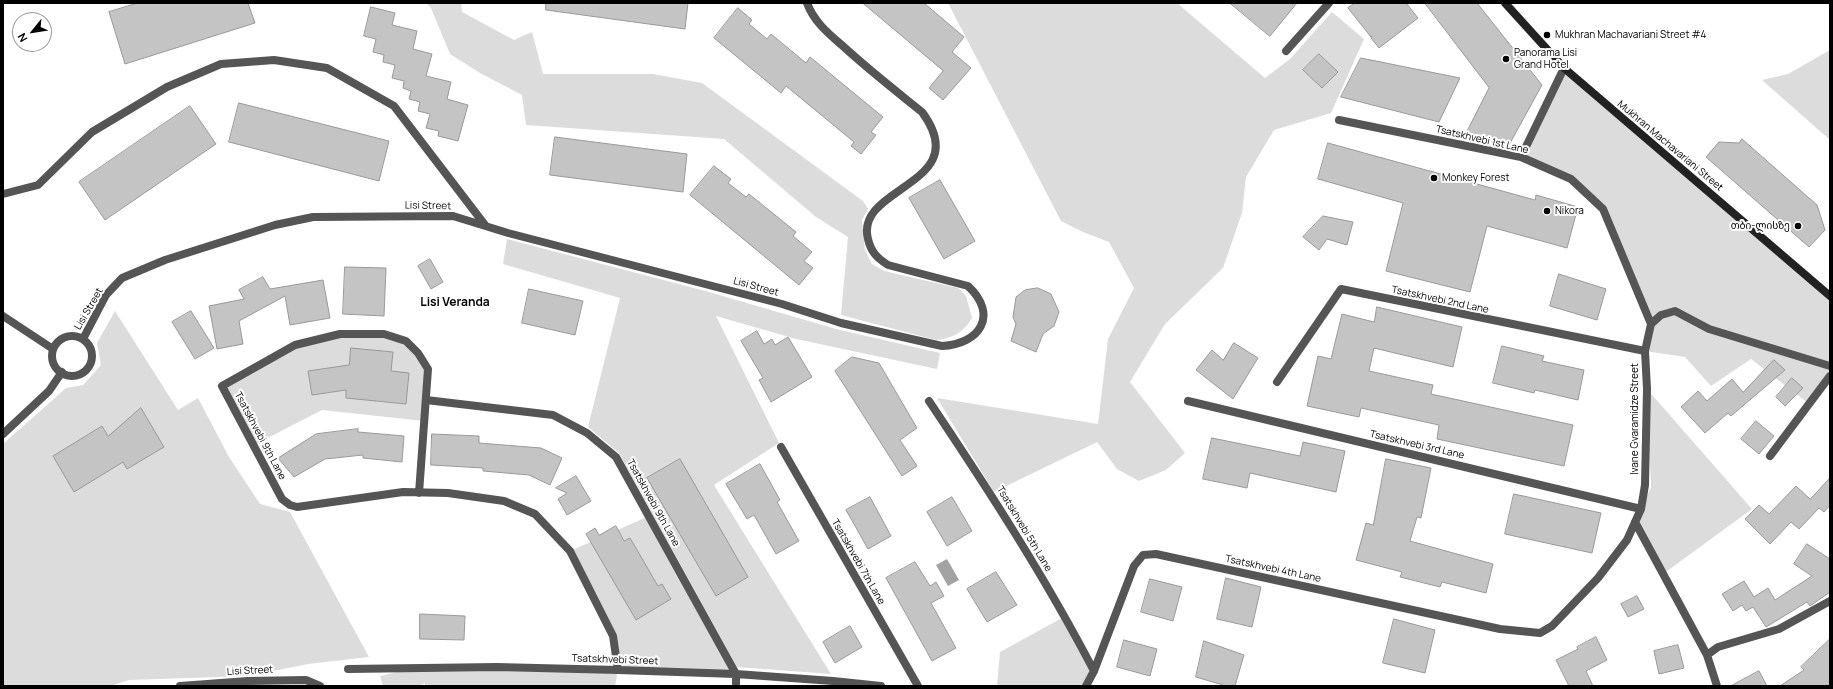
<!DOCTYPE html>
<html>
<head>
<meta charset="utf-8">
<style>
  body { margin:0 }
  #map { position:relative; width:1833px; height:689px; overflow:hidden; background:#fff; font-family:Manrope,sans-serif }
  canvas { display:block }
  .frame { position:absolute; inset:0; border:4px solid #000; pointer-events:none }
  .north { position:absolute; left:12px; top:12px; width:40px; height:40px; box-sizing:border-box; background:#fff; border:1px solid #999; border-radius:50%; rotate:240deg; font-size:11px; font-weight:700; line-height:16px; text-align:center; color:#000 }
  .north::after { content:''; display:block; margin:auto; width:14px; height:18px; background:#000; clip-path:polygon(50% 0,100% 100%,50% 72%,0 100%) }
</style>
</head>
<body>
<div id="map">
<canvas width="1833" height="689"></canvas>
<div class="frame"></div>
<div class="north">N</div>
</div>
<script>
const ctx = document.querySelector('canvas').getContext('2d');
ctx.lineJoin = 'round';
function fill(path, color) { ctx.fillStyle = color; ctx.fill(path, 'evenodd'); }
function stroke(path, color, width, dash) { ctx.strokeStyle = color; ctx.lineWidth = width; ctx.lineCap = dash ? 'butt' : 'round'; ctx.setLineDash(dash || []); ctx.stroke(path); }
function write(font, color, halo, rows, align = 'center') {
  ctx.font = font + ' Manrope,"Noto Sans Georgian",sans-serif'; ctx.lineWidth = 4; ctx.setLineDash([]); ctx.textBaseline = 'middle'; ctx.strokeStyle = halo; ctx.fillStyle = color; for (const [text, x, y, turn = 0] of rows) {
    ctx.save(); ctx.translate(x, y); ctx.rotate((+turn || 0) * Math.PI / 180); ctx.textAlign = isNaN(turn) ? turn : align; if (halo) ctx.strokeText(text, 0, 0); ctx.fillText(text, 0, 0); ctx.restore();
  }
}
const green = new Path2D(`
  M 426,3 L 461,3 L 462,12 L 514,40 L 532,32 L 543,74 L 653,74 L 702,83 L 863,201 L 868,209 L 862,220 L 865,250 L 872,264 L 884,271 L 958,288 L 966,296 L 972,318 C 964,332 952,339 936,340 L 841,315 L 848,237 L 816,217 L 724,139 L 526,125 L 522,95 L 480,73 L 450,54 L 431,8 Z
  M 948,3 L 1177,3 L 1265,78 L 1290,59 L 1332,12 L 1364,39 L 1331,113 L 1274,130 L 1246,177 L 1242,213 L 1223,268 L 1165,324 L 1130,382 L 1185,453 L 1166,470 L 1139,481 L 1117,469 L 1097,442 L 994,492 L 937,398 L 1098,424 L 1108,339 L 1134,288 L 1109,242 L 1083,232 L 1061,221 Z
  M 1830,50 L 1830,140 L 1762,80 L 1788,74 Z
  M 1564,68 L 1830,296 L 1830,376 L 1809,404 L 1751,359 L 1711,386 L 1685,357 L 1645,351 L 1651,324 L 1603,209 L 1571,179 L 1521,157 Z
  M 507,239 L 709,292 L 836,329 L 940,353 L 937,369 L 796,339 L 716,316 L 779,443 L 714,485 L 831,674 L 737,667 L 619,453 L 588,427 L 620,298 L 503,264 Z
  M 115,311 L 178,410 L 198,398 L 229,457 L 260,504 L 290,512 L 369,657 L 308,664 L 248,676 L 129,680 L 110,686 L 3,686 L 3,444 L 66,388 L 83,385 L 101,365 L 97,343 Z
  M 340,334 L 384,334 L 406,341 L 428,369 L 424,421 L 322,410 L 254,445 L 222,386 L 295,345 Z
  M 1647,389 L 1752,509 L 1663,574 L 1635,522 L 1651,487 Z
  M 649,516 L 736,674 L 618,670 L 615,686 L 425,686 L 425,683 L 419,686 L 383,686 L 380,676 L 410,669 L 618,670 L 613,636 L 570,551 Z
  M 1062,618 L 1094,671 L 1086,686 L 997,686 L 1000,652 Z`);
const water = new Path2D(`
  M 947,559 L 959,580 L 948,586 L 936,565 Z`);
const building = new Path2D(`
  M 138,3 L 248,3 L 255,23 L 125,64 L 109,12 Z
  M 546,3 L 688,3 L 685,29 L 546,10 Z
  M 863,3 L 924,3 L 964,37 L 952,52 L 971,68 L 943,100 L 929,88 L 943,71 Z
  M 1230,3 L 1297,3 L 1270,36 Z
  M 1355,3 L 1406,3 L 1418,18 L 1379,48 L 1371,38 L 1372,36 L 1371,37 L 1348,8 Z
  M 1425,3 L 1477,3 L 1542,85 L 1509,145 L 1464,137 L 1489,88 Z
  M 371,7 L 395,13 L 392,25 L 417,31 L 413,49 L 432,54 L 426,76 L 451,82 L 447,99 L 468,105 L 458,141 L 438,136 L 439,131 L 426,128 L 430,114 L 418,111 L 420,102 L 409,99 L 411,91 L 403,88 L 404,81 L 392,78 L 395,65 L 383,62 L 384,55 L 373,52 L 376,39 L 364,36 Z
  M 738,8 L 752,20 L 749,24 L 767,39 L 771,34 L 806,63 L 810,57 L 883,117 L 871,132 L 876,135 L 861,154 L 851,146 L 854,142 L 786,86 L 781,93 L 714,38 Z
  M 1319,54 L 1338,72 L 1322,88 L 1303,70 Z
  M 1361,58 L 1460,78 L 1439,122 L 1341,97 Z
  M 239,103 L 389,141 L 379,181 L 229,142 Z
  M 190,106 L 216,144 L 105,220 L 79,182 Z
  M 555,137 L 687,154 L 683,192 L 550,175 Z
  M 1742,139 L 1817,205 L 1825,230 L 1809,247 L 1706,157 L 1719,142 L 1739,143 Z
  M 1328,143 L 1535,200 L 1536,195 L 1578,207 L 1567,248 L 1487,226 L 1470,292 L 1386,271 L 1403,203 L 1318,179 Z
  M 714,166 L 731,179 L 728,183 L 746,197 L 749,194 L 796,232 L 793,236 L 812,252 L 804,261 L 813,268 L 799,285 L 690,195 Z
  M 940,180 L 975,241 L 944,259 L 909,198 Z
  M 1323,216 L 1353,222 L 1347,245 L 1327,239 L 1319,250 L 1303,237 Z
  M 430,259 L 443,282 L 431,289 L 418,266 Z
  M 345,267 L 386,268 L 384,316 L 343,314 Z
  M 1559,274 L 1606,289 L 1597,320 L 1550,306 Z
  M 263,277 L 270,289 L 323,280 L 330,318 L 290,325 L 285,296 L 239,321 L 243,344 L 217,349 L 209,306 L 244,299 L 239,290 Z
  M 1038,288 L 1051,294 L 1059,312 L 1054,326 L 1043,334 L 1036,352 L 1011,341 L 1016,324 L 1013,317 L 1016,297 L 1025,290 Z
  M 529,289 L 583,301 L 575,335 L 522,323 Z
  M 1377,307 L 1462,327 L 1453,367 L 1374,348 L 1369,371 L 1433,385 L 1431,394 L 1573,425 L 1564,466 L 1437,439 L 1439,425 L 1361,408 L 1359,417 L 1307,406 L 1318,356 L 1331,359 L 1342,314 L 1374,322 Z
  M 191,311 L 214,348 L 195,359 L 172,322 Z
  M 757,331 L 764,344 L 772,339 L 775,345 L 788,337 L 812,377 L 771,402 L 759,380 L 763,378 L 741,341 Z
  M 1234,343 L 1258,358 L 1233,399 L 1196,370 L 1212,350 L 1223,360 Z
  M 1502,346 L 1544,356 L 1542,361 L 1584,370 L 1578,400 L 1535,390 L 1534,393 L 1493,383 Z
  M 351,348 L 393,352 L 391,371 L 409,373 L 406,404 L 346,398 L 346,390 L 312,395 L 308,371 L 349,365 Z
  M 852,357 L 879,363 L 917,428 L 900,440 L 917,466 L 902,476 L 835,371 Z
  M 1774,360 L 1785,370 L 1731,416 L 1728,413 L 1705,433 L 1681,407 L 1698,391 L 1707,401 L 1732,379 L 1743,392 Z
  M 1792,378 L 1803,388 L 1785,406 L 1776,397 Z
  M 141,408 L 164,447 L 127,469 L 123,462 L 74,492 L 53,456 L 102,426 L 108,436 Z
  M 1756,421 L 1774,436 L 1759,454 L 1741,439 Z
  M 358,429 L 358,432 L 404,436 L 402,462 L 363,458 L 363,455 L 325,459 L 294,477 L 278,458 L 316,434 Z
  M 432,434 L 479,436 L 479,443 L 541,448 L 562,458 L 550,485 L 529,475 L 483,471 L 483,468 L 431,465 Z
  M 1212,438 L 1300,456 L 1303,442 L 1345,451 L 1336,492 L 1250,473 L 1247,488 L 1203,479 Z
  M 680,459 L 748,577 L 716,596 L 647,478 Z
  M 1386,459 L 1431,468 L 1421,518 L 1417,517 L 1410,541 L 1493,564 L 1486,593 L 1442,582 L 1440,587 L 1400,577 L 1402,572 L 1356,560 L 1366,523 L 1373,525 Z
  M 760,464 L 780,500 L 777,502 L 799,541 L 776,554 L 754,515 L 747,519 L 726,484 Z
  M 576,476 L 591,501 L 567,515 L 558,499 L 567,493 L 556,488 Z
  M 1830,478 L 1830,505 L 1824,512 L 1819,508 L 1799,529 L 1791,522 L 1770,544 L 1745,519 L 1759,505 L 1769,514 L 1796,486 L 1810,499 Z
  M 1514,494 L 1601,513 L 1592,553 L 1505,534 Z
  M 870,497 L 891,536 L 868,549 L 846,510 Z
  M 952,497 L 972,531 L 947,546 L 927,512 Z
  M 616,526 L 624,541 L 630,538 L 658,586 L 662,584 L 671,599 L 636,620 L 586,534 L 595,528 L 599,535 Z
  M 1807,544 L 1830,559 L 1830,592 L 1810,606 L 1807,602 L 1766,627 L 1753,607 L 1746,611 L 1742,605 L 1733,611 L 1722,594 L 1744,581 L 1754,597 L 1768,588 L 1775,600 L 1812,576 L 1794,564 Z
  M 915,562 L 930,586 L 936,582 L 944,596 L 931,603 L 956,648 L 932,661 L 886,578 Z
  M 996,572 L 1017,605 L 987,622 L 967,589 Z
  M 1226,578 L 1261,587 L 1252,627 L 1217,619 Z
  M 1150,579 L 1182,587 L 1173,621 L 1141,612 Z
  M 1637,596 L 1644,609 L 1628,617 L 1621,604 Z
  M 420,614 L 465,616 L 464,640 L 420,639 Z
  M 1394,619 L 1435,630 L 1425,673 L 1383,663 Z
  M 850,626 L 862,647 L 835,663 L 823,642 Z
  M 1596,637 L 1607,660 L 1586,671 L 1593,686 L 1569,686 L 1556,660 L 1578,649 L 1577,647 Z
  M 1830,639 L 1830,686 L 1780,686 L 1804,670 L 1801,667 Z
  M 1124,640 L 1157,649 L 1150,676 L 1117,667 Z
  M 1204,641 L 1244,655 L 1235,686 L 1226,686 L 1196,677 Z
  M 1678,645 L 1684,668 L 1659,674 L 1654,651 Z
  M 1759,671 L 1767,686 L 1731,686 Z`);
const street = new Path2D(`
  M 1286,51 L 1329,3
  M 1339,120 L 1521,157 L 1571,179 L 1603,209 L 1651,324
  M 1521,157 L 1564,68
  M 3,194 L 38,185 L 92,132 L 167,87 L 221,64 L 274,60 L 327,68 L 394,106 L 485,225
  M 3,316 L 53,349
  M52 356a20 20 0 1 1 40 0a20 20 0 1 1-40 0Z
  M 83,339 L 106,295 L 122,278 L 165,260 L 275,225 L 313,217 L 453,216 L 508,233 L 782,304 L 841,323 L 942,346 C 980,344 999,315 968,286 L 888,265 C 877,258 871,252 868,239 C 854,186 976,185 922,112 C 896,91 869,70 844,47 C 829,34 814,22 807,3
  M 1277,382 L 1341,289 L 1645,351
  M 426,400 L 553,415 L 587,433 L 616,457 L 736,674 L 736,686
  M 929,401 C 988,489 1045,577 1094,671
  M 1188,401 L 1641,509
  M 3,434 L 49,391 L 62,372
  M 781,447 L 918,686
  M 1770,456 L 1830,376
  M 419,493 L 428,369 L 418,353 L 406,341 L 384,334 L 340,334 L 295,345 L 222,386 L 282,499 L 290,505 L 297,507 L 403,492 L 448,493 L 504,501 L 535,514 L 570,551 L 613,636 L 618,670
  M 1635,522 L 1707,655 L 1717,686
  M 1707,655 L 1718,647 L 1779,629 L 1830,601
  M 348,669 L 497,667 L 618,670 L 736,674 L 833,681 L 881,686
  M 180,686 L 248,681 L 306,680 L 320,686
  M 1086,686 L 1094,671 L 1134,566 L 1143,555 L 1156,554 L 1500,629 L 1540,633 L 1552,626 L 1598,578 L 1627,540 L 1641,509 L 1645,485 L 1647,389 L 1645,351 L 1651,324 L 1661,315 L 1675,311 L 1709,329 L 1830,366`);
const secondary = new Path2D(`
  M 1505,3 L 1564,68 L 1830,296`);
const markers = [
  [1547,35,4,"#000"],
  [1506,59,4,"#000"],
  [1434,178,4,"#000"],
  [1547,211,4,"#000"],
  [1798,226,4,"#000"]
];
const poiNames = [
  ["Mukhran Machavariani Street #4",1555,35],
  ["Panorama Lisi",1514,53],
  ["Grand Hotel",1514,65],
  ["Monkey Forest",1442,178],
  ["Nikora",1555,211],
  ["თბი-ლისზე",1790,226,"right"]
];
const streetNames = [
  ["Tsatskhvebi 1st Lane",1482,140,13],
  ["Mukhran Machavariani Street",1670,146,40],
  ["Lisi Street",428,206,1],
  ["Lisi Street",756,287,15],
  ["Tsatskhvebi 2nd Lane",1440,300,12],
  ["Lisi Street",89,309,-60],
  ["Ivane Gvaramidze Street",1635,419,-90],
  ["Tsatskhvebi 9th Lane",260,436,62],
  ["Tsatskhvebi 3rd Lane",1417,445,13],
  ["Tsatskhvebi 9th Lane",653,503,61],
  ["Tsatskhvebi 5th Lane",1024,529,59],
  ["Tsatskhvebi 7th Lane",858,562,60],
  ["Tsatskhvebi 4th Lane",1273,569,12],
  ["Tsatskhvebi Street",615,660,2],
  ["Lisi Street",250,671,-3]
];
const quarterNames = [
  ["Lisi Veranda",455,303]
];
fill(green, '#dcdcdc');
fill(water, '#a3a3a3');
fill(building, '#c4c4c4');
stroke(building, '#999', 1);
stroke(street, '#555', 8);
stroke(secondary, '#222', 8);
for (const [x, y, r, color] of markers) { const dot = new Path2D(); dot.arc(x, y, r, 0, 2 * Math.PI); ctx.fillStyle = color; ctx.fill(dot); stroke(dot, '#fff', 1.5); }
write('10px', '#000', '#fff', poiNames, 'left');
write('10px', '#000', '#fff', streetNames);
write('bold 12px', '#000', '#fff', quarterNames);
</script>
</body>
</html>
